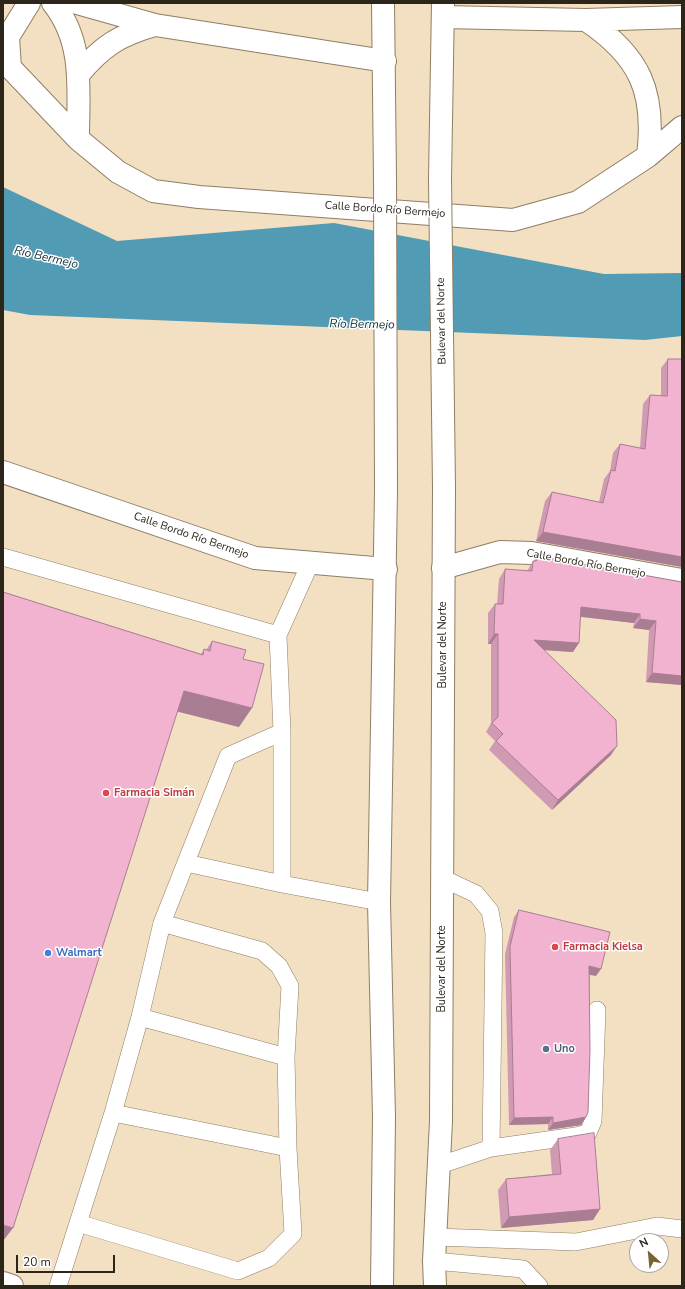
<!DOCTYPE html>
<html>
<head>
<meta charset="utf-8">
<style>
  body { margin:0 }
  #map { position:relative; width:685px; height:1289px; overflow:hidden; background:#f3e0c2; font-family:"Nunito Sans",sans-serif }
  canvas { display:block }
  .frame { position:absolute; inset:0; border:4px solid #2c251a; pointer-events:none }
  .north { position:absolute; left:629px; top:1233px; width:40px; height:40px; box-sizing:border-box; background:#fff; border:1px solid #aba8a3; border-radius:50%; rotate:333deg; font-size:11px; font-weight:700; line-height:16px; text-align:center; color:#2c251a }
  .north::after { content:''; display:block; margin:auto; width:14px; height:18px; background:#786433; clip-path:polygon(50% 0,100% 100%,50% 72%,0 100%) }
  .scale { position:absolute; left:16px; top:1255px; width:99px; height:18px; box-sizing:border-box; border:2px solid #2c251a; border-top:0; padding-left:5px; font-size:12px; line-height:14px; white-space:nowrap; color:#2c251a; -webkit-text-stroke:3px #fff; paint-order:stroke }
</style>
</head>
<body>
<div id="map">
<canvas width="685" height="1289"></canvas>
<div class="frame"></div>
<div class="north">N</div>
<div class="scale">20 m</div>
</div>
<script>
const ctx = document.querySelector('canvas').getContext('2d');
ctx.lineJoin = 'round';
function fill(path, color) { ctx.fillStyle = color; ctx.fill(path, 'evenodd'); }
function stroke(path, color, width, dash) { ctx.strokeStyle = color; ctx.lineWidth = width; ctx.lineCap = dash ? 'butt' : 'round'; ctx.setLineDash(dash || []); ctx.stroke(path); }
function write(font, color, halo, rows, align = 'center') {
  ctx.font = font + ' "Nunito Sans",sans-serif'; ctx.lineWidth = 3; ctx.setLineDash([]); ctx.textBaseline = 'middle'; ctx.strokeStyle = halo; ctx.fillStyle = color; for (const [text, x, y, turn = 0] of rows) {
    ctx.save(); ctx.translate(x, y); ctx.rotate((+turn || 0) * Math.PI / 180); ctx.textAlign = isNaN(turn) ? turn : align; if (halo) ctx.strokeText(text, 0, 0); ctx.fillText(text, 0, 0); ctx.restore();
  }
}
const water = new Path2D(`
  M 3,187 L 117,241 L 334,223 L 604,274 L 682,273 L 682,336 L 645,340 L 30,315 L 3,310 Z`);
const service = new Path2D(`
  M 3,557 L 278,635
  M 186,863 L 282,884 L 379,902
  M 442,878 L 476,894 L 490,911 L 494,933 L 491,1148
  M 282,884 L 282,732 L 278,635 L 310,564
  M 140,1017 L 286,1057
  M 113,1113 L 288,1148
  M 440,1165 L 491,1148 L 576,1136 L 588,1133 L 593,1121 L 597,1010
  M 78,1223 L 238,1271 L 269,1258 L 293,1234 L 288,1148 L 286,1057 L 290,986 L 279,966 L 262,951 L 162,923
  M 436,1237 L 576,1242 L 657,1226 L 682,1229
  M 434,1261 L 523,1269 L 539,1286
  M 58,1286 L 113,1113 L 140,1017 L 162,923 L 228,756 L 282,732`);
const minor = new Path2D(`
  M 53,3 C 85,43 78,91 78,139
  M 77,3 L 155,25 L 385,61
  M 443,17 L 586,20 L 682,17
  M 586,20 C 640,56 656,92 648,156
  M 3,60 L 78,139 L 118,172 L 153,191 L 199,197 L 513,220 L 578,202 L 648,156 L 682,127
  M 10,68 L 8,37 L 29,3
  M 78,75 C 101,47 119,35 155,25
  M 443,568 L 500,552 L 532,553 L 682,580
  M 3,1283 L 12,1286`);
const secondary = new Path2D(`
  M 3,472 L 255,558 L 386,569`);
const trunk = new Path2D(`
  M 383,3 L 385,179
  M 440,179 L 443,3
  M 382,1286 L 384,1117 L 379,902 L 386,491
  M 435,1286 L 434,1261 L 441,1121 L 444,487`);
const trunkBridge = new Path2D(`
  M 385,179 L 386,491
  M 440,179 L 444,487`);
const wall = new Path2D(`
  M 668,359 L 682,567 L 536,541 L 545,501 L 552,492 L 599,502 L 604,479 L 610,471 L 613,453 L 620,444 L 640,448 L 643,404 L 650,395 L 661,395 L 661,368 Z
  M 537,556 L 682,582 L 682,685 L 646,682 L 649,630 L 633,628 L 634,623 L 581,617 L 573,652 L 544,650 L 611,755 L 552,810 L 489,750 L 495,741 L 486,732 L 491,723 L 491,644 L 488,644 L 488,613 L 495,604 L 497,604 L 499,579 L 505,569 L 527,571 L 533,561 L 534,561 Z
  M 3,592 L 201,654 L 204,649 L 206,650 L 212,641 L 243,659 L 239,727 L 178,711 Z
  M 519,910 L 596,976 L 590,975 L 586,1117 L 581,1125 L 548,1130 L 548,1124 L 509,1125 L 505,954 L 514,917 Z
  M 558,1139 L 600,1209 L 593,1220 L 501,1228 L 498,1190 L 506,1179 L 552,1174 L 550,1150 Z`);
const shadedWall = new Path2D(`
  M 543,532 L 682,557 L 682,567 L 536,541 Z
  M 581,607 L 640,614 L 634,623 L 575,616 Z
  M 640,619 L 656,621 L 649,630 L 633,628 Z
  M 494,634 L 498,634 L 491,644 L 488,644 Z
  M 534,640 L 579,643 L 573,652 L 527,649 Z
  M 652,673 L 682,676 L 682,685 L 646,682 Z
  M 184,691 L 252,708 L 239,727 L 171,710 Z
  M 617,746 L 611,755 L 552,810 L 558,800 Z
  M 589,966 L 601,969 L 596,976 L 584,973 Z
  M 553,1117 L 548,1124 L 509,1125 L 514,1118 Z
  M 586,1117 L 581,1125 L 548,1130 L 553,1123 Z
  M 600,1209 L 593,1220 L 501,1228 L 509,1217 Z
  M 3,1225 L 13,1228 L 3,1241 Z`);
const building = new Path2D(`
  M 668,359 L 682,359 L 682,557 L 543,532 L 552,492 L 603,503 L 611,470 L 615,471 L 620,444 L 645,449 L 650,395 L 667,396 Z
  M 537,556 L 682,582 L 682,676 L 652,673 L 656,621 L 640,619 L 640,614 L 581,607 L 579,643 L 534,640 L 616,720 L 617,746 L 558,800 L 496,741 L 503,734 L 492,723 L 498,717 L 498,634 L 494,634 L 495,604 L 503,604 L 505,569 L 532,571 L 533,561 L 536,561 Z
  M 3,592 L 203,655 L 204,649 L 210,651 L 212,641 L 246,650 L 243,659 L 264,664 L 252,708 L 184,691 L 13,1228 L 3,1225 Z
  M 519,910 L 610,932 L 601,969 L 589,966 L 590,1050 L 588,1112 L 586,1117 L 553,1123 L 553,1117 L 514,1118 L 510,947 Z
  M 594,1133 L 600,1209 L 509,1217 L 506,1179 L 561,1174 L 558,1139 Z`);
const markers = [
  [106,793,4,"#e0444e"],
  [555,947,4,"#e0444e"],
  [48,953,4,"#3f7fe0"],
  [546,1049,4,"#5c6f8a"]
];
const streetNames = [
  ["Calle Bordo Río Bermejo",385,210,4],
  ["Bulevar del Norte",442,321,-91],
  ["Calle Bordo Río Bermejo",191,536,19],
  ["Calle Bordo Río Bermejo",586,564,10],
  ["Bulevar del Norte",443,645,-90],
  ["Bulevar del Norte",442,969,-90]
];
const healthNames = [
  ["Farmacia Simán",114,793],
  ["Farmacia Kielsa",563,947]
];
const shopNames = [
  ["Walmart",56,953]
];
const serviceNames = [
  ["Uno",554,1049]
];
const waterNames = [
  ["Río Bermejo",46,258,13],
  ["Río Bermejo",362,325,1]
];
fill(water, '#519bb4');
stroke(service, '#907e63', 18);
stroke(minor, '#907e63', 24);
stroke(secondary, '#907e63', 24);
stroke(trunk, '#907e63', 24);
stroke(service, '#fff', 17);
stroke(minor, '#fff', 22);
stroke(secondary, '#fff', 22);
stroke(trunk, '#fff', 22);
stroke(trunkBridge, '#907e63', 24, []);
stroke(trunkBridge, '#fff', 22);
fill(wall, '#d09ab3');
fill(shadedWall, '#a97d92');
fill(building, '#f2b3d0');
stroke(building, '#a97d92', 1);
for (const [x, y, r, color] of markers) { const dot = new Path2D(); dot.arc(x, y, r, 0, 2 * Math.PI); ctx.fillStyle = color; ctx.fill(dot); stroke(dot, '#fff', 1.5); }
write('11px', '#2c251a', '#fff', streetNames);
write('bold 11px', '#be3a42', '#fff', healthNames, 'left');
write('bold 11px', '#366cbe', '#fff', shopNames, 'left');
write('bold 11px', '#4e5e75', '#fff', serviceNames, 'left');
write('italic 12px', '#11343f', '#fff', waterNames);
</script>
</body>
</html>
